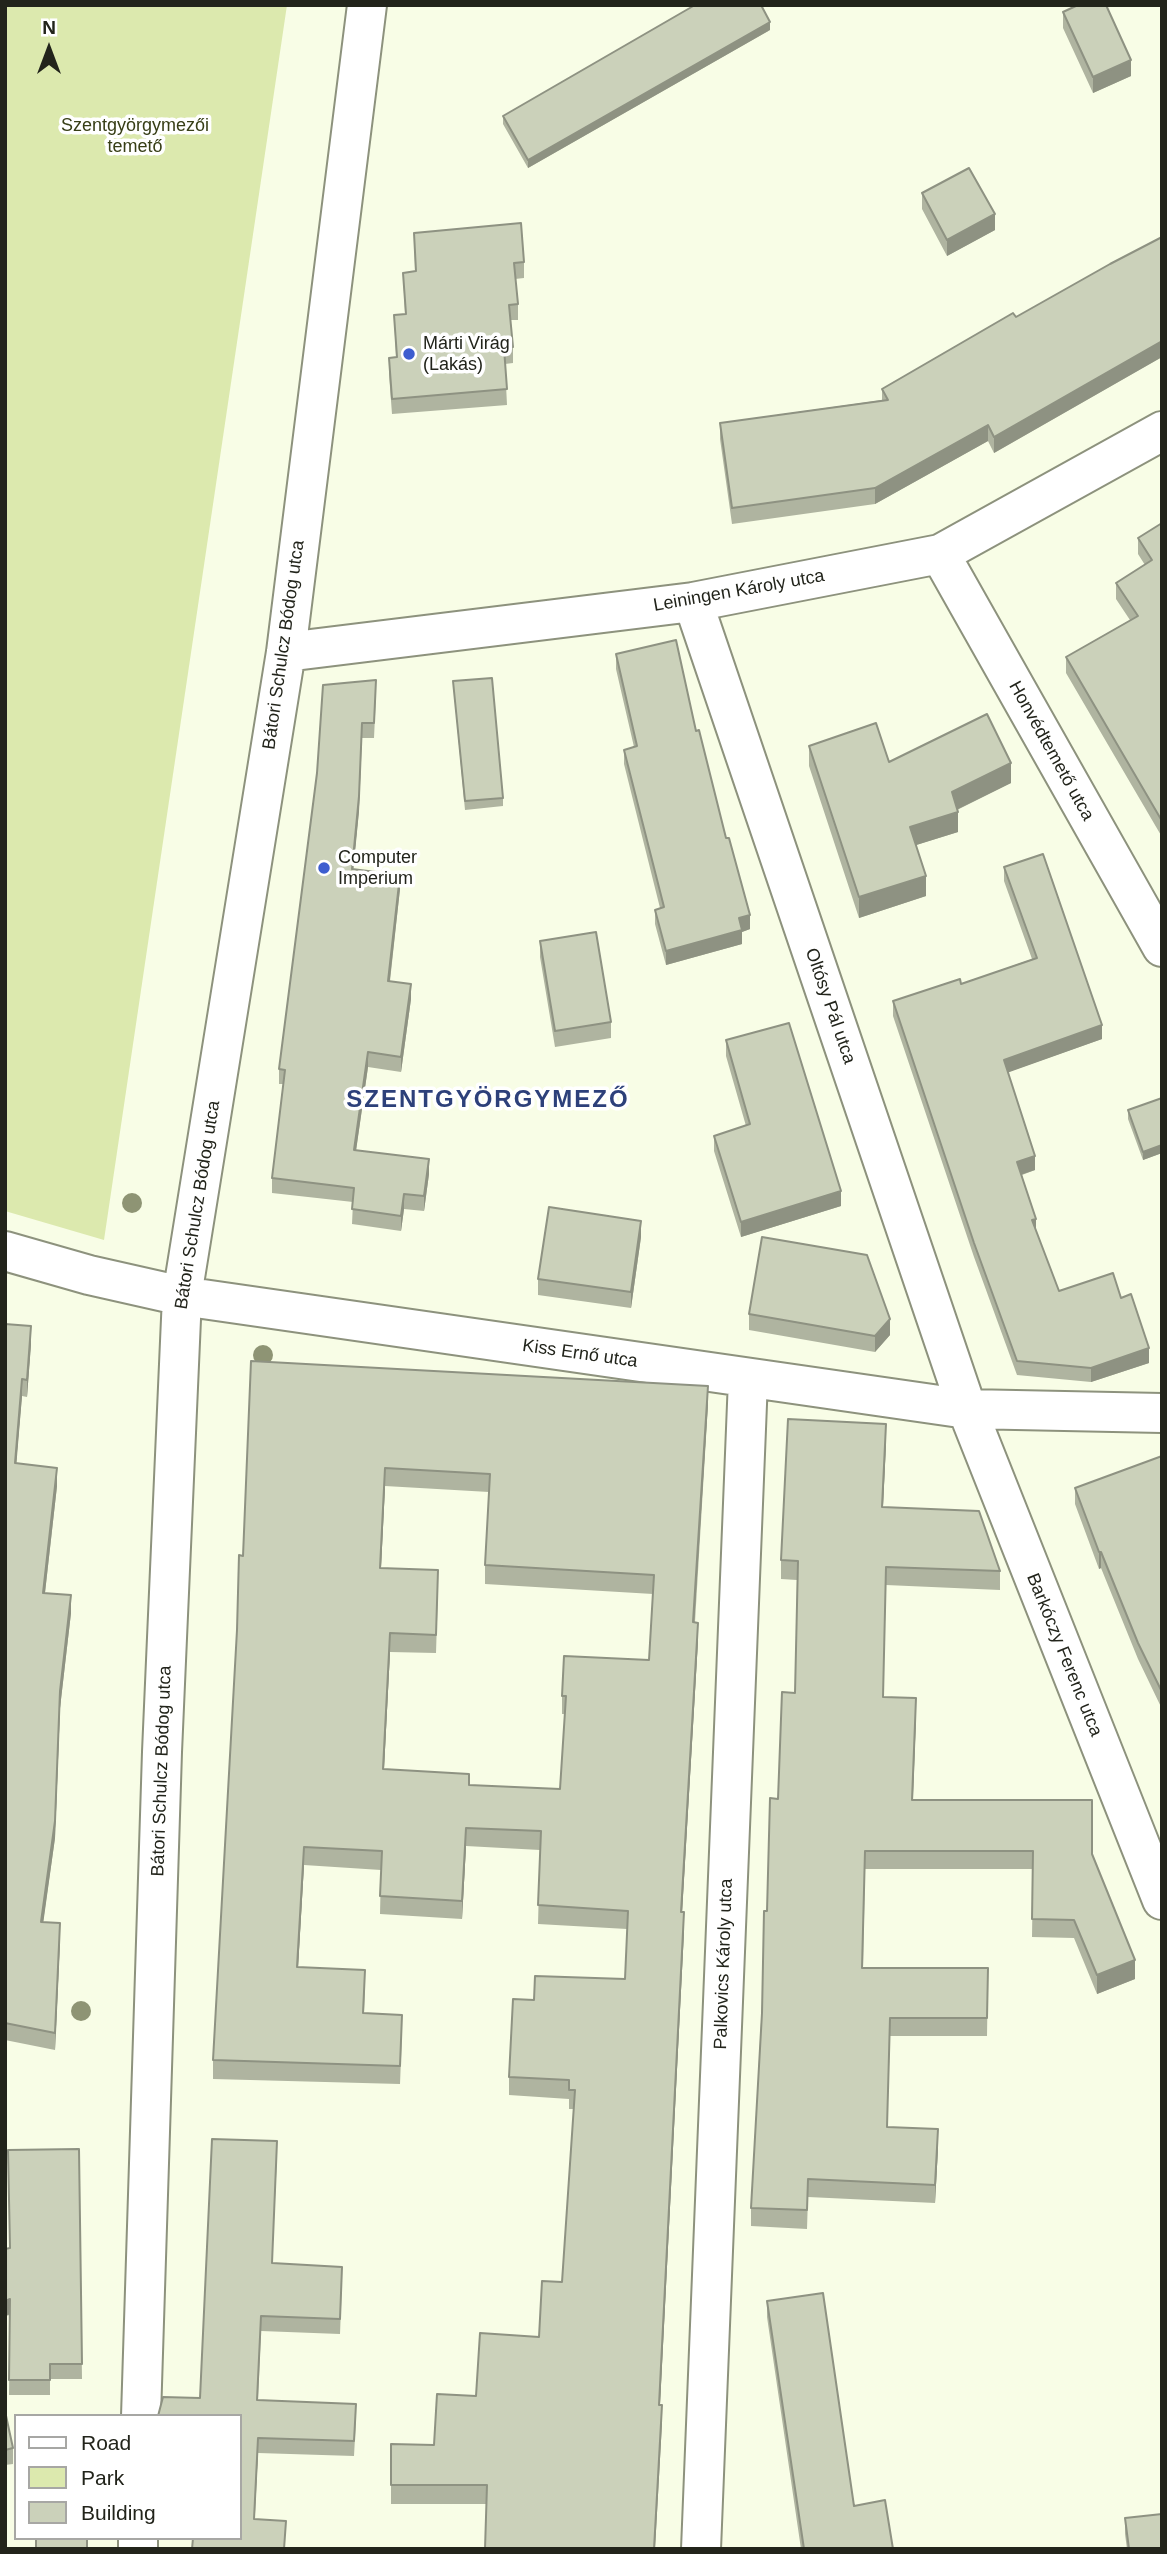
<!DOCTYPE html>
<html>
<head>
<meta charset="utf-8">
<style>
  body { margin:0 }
  #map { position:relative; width:1167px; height:2554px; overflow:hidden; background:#f8fde6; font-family:Arial,sans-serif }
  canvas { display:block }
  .frame { position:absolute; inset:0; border:7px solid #22241b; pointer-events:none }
  .legend { position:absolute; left:14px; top:2414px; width:228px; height:126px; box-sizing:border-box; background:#fff; border:2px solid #a7a7a4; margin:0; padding:9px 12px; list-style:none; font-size:21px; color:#22241b }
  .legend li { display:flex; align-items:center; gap:14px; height:35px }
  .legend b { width:35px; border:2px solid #a7a7a4 }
  .north { position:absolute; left:14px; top:14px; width:70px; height:70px; -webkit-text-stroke:5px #fff; paint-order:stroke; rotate:0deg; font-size:19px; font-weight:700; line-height:28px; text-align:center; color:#22241b }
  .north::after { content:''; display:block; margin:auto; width:24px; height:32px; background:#22241b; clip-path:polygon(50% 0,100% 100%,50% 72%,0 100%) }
</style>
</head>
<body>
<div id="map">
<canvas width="1167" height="2554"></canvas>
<div class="frame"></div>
<ul class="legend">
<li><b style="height:9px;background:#fff"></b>Road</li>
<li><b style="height:19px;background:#dce9ae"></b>Park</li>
<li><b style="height:19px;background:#cbd1ba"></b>Building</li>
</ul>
<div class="north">N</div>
</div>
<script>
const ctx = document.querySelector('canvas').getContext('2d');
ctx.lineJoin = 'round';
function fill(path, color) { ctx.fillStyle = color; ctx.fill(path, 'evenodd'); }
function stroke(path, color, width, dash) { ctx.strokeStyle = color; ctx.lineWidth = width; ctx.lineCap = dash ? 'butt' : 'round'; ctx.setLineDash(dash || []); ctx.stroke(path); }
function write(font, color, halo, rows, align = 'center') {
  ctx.font = font + ' Arial,sans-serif'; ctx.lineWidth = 7; ctx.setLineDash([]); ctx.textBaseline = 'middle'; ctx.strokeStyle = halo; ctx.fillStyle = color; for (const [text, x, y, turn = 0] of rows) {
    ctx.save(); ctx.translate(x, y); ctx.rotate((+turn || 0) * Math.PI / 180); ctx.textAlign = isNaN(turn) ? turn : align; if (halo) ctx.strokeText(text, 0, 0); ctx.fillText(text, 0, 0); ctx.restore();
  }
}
const green = new Path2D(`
  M 5,5 L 287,5 L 104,1240 L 5,1211 Z`);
const street = new Path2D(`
  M 940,554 L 1162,947
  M 693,602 L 967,1409 L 1162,1900
  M 286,652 L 693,602 L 940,554 L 1162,431
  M 5,1251 L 89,1275 L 182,1296 L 967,1409 L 1162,1413
  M 141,2416 L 162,1752 L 182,1296 L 286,652 L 367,5
  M 138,2549 L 138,2538
  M 701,2549 L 748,1379`);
const trees = [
  [132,1203],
  [263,1355],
  [81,2011]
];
const wall = new Path2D(`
  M 1063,12 L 1131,76 L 1093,93 L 1063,28 Z
  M 770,30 L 528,168 L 503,124 L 503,116 Z
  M 922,193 L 995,230 L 947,256 L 922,209 Z
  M 414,233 L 524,262 L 524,278 L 515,279 L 518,304 L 518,320 L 510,320 L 513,347 L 513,363 L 505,364 L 507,405 L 392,414 L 389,374 L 389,358 L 396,357 L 394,315 L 405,314 L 403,273 L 415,272 Z
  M 1162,237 L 1162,357 L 994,453 L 988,441 L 875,504 L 732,524 L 720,439 L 720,423 L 882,400 L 882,389 L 1016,317 Z
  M 1162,523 L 1162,837 L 1066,673 L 1066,657 L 1130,620 L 1116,599 L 1116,583 L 1145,565 L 1138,554 L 1138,538 Z
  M 616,654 L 696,731 L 750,929 L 742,932 L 742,944 L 666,965 L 655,924 L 655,910 L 660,908 L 624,764 L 624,750 L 634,747 L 616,669 Z
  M 453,681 L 503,798 L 503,806 L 465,810 Z
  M 376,695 L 374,738 L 362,738 L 359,811 L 353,869 L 400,889 L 390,981 L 411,999 L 401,1072 L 368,1067 L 356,1150 L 429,1174 L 424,1211 L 404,1209 L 401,1231 L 352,1224 L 353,1202 L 272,1193 L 272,1178 L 283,1084 L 279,1084 L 279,1069 L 317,773 Z
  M 809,746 L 889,762 L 1011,783 L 957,810 L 958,832 L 916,845 L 926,896 L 859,918 L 809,766 Z
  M 1004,867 L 1102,1039 L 1008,1072 L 1035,1170 L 1022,1175 L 1036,1231 L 1059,1291 L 1121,1298 L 1149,1363 L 1091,1382 L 1017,1375 L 974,1257 L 893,1016 L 893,1001 L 961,984 L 1032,959 L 1004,881 Z
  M 540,941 L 611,1022 L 611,1038 L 555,1047 L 540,957 Z
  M 726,1040 L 841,1206 L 741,1237 L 714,1151 L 714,1136 L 746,1126 L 726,1056 Z
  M 1162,1098 L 1162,1153 L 1143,1160 L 1128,1119 L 1128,1110 Z
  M 641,1237 L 631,1308 L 538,1295 L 538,1279 Z
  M 749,1314 L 890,1335 L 875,1352 L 749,1330 Z
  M 5,1324 L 31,1344 L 27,1397 L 22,1396 L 16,1464 L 57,1486 L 45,1593 L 71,1613 L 60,1708 L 55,1838 L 43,1922 L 60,1940 L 55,2050 L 5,2040 Z
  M 251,1361 L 708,1404 L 695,1622 L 698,1641 L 682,1912 L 684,1931 L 660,2405 L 662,2423 L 486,2504 L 391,2504 L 391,2444 L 434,2445 L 476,2396 L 539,2337 L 562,2282 L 574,2109 L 569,2109 L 569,2099 L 509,2095 L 509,2077 L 534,2000 L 625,1979 L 627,1929 L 538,1924 L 540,1850 L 466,1846 L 462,1919 L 380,1914 L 381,1870 L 304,1865 L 298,1967 L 365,1988 L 364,2013 L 402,2033 L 400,2084 L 213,2079 L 213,2060 L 243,1556 ZM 385,1486 L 489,1492 L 485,1565 L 485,1584 L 653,1594 L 649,1660 L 562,1696 L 562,1714 L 565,1714 L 560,1789 L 469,1785 L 384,1769 L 390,1652 L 436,1653 L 438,1589 L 381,1568 Z
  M 886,1443 L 883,1507 L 1000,1571 L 1000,1590 L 886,1585 L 883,1697 L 916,1717 L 913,1800 L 1092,1854 L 1135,1979 L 1097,1994 L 1074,1938 L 1032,1937 L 1033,1869 L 865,1869 L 863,1968 L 988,1968 L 987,2036 L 890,2036 L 887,2127 L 938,2148 L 935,2203 L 808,2197 L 807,2229 L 751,2226 L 751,2208 L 767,1911 L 778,1799 L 795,1693 L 797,1580 L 781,1579 L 781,1560 Z
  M 1162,1456 L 1162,1709 L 1138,1659 L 1101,1568 L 1099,1569 L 1075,1504 L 1075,1488 Z
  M 79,2149 L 82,2379 L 50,2379 L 50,2395 L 9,2395 L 10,2315 L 5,2316 L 5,2249 L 9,2248 Z
  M 277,2157 L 272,2263 L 342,2282 L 340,2334 L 261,2331 L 258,2400 L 356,2419 L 354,2456 L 258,2453 L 254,2519 L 286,2536 L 192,2549 L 240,2416 L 200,2398 Z
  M 767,2301 L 854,2506 L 893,2549 L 801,2549 L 767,2317 Z
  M 5,2411 L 13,2448 L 13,2464 L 5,2465 Z
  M 1125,2518 L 1162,2549 L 1127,2549 L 1125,2534 Z`);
const shadedWall = new Path2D(`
  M 770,22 L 770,30 L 528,168 L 528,160 Z
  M 1131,60 L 1131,76 L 1093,93 L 1093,77 Z
  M 995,214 L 995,230 L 947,256 L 947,240 Z
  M 1162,341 L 1162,357 L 994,453 L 994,437 Z
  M 988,425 L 988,441 L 875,504 L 875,488 Z
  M 362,723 L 359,811 L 352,884 L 352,869 Z
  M 1011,763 L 1011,783 L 952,812 L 952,792 Z
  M 958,812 L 958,832 L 910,847 L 910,827 Z
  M 400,875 L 400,889 L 388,996 L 388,981 Z
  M 926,876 L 926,896 L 859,918 L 859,897 Z
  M 750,915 L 750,929 L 742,932 L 742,944 L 666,965 L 666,951 L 739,918 Z
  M 411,984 L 411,999 L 401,1072 L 401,1057 Z
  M 1102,1025 L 1102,1039 L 1004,1074 L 1004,1060 Z
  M 368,1052 L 368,1067 L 354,1165 L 354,1150 Z
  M 1162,1145 L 1162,1153 L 1143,1160 L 1143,1152 Z
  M 1035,1156 L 1035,1170 L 1017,1176 L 1017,1162 Z
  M 429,1159 L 429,1174 L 424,1211 L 424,1196 Z
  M 841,1191 L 841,1206 L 741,1237 L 741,1222 Z
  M 404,1194 L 404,1209 L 401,1231 L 401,1216 Z
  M 1036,1219 L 1036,1233 L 1032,1220 Z
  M 641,1221 L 641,1237 L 631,1308 L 631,1292 Z
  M 890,1319 L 890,1335 L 875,1352 L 875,1336 Z
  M 31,1326 L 31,1344 L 27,1397 L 27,1380 Z
  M 1149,1348 L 1149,1363 L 1091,1382 L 1091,1368 Z
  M 22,1379 L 22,1396 L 15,1481 L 15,1463 Z
  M 708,1386 L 708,1404 L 693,1641 L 693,1622 Z
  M 886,1424 L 886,1443 L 882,1526 L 882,1507 Z
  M 57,1468 L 57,1486 L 43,1610 L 43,1593 Z
  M 385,1468 L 385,1486 L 380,1587 L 380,1568 Z
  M 1099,1552 L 1101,1552 L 1101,1568 L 1099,1569 Z
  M 71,1595 L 71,1613 L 60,1708 L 55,1838 L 41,1939 L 41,1922 L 60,1691 Z
  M 698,1623 L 698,1641 L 681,1931 L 681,1912 Z
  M 390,1633 L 390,1652 L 383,1788 L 383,1769 Z
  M 916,1698 L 916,1717 L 912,1818 L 912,1800 Z
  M 466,1828 L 466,1846 L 462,1919 L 462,1901 Z
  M 304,1847 L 304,1865 L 297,1986 L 297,1967 Z
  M 684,1912 L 684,1931 L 659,2423 L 659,2405 Z
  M 60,1923 L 60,1940 L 55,2050 L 55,2033 Z
  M 1135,1960 L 1135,1979 L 1097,1994 L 1097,1975 Z
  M 938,2129 L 938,2148 L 935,2203 L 935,2185 Z
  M 10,2299 L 10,2314 L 5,2316 L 5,2301 Z
  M 662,2405 L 662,2423 L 655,2549 L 654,2549 Z
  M 258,2438 L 258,2453 L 254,2534 L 254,2519 Z`);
const building = new Path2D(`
  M 695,5 L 761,5 L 770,22 L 528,160 L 503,116 Z
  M 1078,5 L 1106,5 L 1131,60 L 1093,77 L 1063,12 Z
  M 969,168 L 995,214 L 947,240 L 922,193 Z
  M 521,223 L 524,262 L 514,263 L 518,304 L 509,305 L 513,347 L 504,348 L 507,389 L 392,399 L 389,358 L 397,357 L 394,315 L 406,314 L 403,273 L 416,271 L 414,233 Z
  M 1162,237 L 1162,341 L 994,437 L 988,425 L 875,488 L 732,508 L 720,423 L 888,400 L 882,389 L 1013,313 L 1016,317 L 1110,264 Z
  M 1162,523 L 1162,821 L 1066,657 L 1138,616 L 1116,583 L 1152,560 L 1138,538 Z
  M 676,640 L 696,731 L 699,730 L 726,838 L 729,838 L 750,915 L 739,918 L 742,930 L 666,951 L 655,910 L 664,907 L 624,750 L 637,746 L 616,654 Z
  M 492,678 L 503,798 L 465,801 L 453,681 Z
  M 376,680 L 374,723 L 362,723 L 359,796 L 352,869 L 400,875 L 388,981 L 411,984 L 401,1057 L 368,1052 L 354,1150 L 429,1159 L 424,1196 L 404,1194 L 401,1216 L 352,1209 L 354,1188 L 272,1178 L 285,1070 L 279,1069 L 317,773 L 323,685 Z
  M 987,714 L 1011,763 L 952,792 L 958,812 L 910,827 L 926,876 L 859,897 L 809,746 L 876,723 L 889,762 Z
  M 1043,854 L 1102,1025 L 1004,1060 L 1035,1156 L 1017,1162 L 1036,1219 L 1032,1220 L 1059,1291 L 1113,1273 L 1121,1298 L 1131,1294 L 1149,1348 L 1091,1368 L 1017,1361 L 974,1243 L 893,1001 L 960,979 L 961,984 L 1037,958 L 1004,867 Z
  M 596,932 L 611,1022 L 555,1031 L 540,941 Z
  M 789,1023 L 841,1191 L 741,1222 L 714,1136 L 750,1124 L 726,1040 Z
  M 1162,1098 L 1162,1145 L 1143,1152 L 1128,1110 Z
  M 549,1207 L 641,1221 L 631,1292 L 538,1279 Z
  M 762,1237 L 867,1255 L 890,1319 L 875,1336 L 749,1314 Z
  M 5,1324 L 31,1326 L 27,1380 L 22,1379 L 15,1463 L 57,1468 L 43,1593 L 71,1595 L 60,1691 L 55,1821 L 41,1922 L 60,1923 L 55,2033 L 5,2023 Z
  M 251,1361 L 708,1386 L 693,1622 L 698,1623 L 681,1912 L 684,1912 L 659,2405 L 662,2405 L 654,2549 L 485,2549 L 487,2485 L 391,2485 L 391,2444 L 434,2445 L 437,2394 L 476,2396 L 480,2333 L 539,2337 L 542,2281 L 562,2282 L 575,2090 L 569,2090 L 569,2080 L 509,2077 L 513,1999 L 534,2000 L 535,1976 L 625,1979 L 628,1911 L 538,1905 L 541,1831 L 466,1828 L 462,1901 L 380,1896 L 382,1851 L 304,1847 L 297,1967 L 365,1970 L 363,2013 L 402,2015 L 400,2066 L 213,2060 L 237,1630 L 239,1555 L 243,1556 ZM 385,1468 L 490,1474 L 485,1565 L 654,1575 L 649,1660 L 564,1656 L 562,1696 L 566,1696 L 560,1789 L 469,1785 L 469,1774 L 383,1769 L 390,1633 L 436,1635 L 438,1570 L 380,1568 Z
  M 788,1419 L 886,1424 L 882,1507 L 979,1511 L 1000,1571 L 886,1567 L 883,1697 L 916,1698 L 912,1800 L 1092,1800 L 1092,1854 L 1135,1960 L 1097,1975 L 1074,1920 L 1032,1919 L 1033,1851 L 865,1851 L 862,1968 L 988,1968 L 987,2018 L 890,2018 L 887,2127 L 938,2129 L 935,2185 L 808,2179 L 807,2210 L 751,2208 L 762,2013 L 764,1911 L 767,1911 L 770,1798 L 778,1799 L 782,1692 L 795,1693 L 798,1561 L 781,1560 Z
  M 1162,1456 L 1162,1692 L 1138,1643 L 1101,1552 L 1099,1552 L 1075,1488 Z
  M 212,2139 L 277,2141 L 272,2263 L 342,2267 L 340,2319 L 261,2316 L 257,2400 L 356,2404 L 354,2441 L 258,2438 L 254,2519 L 286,2521 L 284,2549 L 192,2549 L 193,2538 L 240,2538 L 240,2416 L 158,2416 L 163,2397 L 200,2398 Z
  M 79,2149 L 82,2364 L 50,2364 L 50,2380 L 9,2380 L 10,2299 L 5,2301 L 5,2249 L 10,2248 L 8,2150 Z
  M 823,2293 L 854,2506 L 885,2500 L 893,2549 L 804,2549 L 767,2301 Z
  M 5,2411 L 13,2448 L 5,2450 Z
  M 1162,2514 L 1162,2549 L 1129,2549 L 1125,2518 Z
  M 36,2538 L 87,2538 L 87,2549 L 36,2549 Z`);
const markers = [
  [409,354,7,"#3d5dcf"],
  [324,868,7,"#3d5dcf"]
];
const parkNames = [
  ["Szentgyörgymezői",135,126],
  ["temető",135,147]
];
const poiNames = [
  ["Márti Virág",423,344],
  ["(Lakás)",423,365],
  ["Computer",338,858],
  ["Imperium",338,879]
];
const streetNames = [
  ["Leiningen Károly utca",739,591,-10],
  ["Bátori Schulcz Bódog utca",284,645,-82],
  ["Honvédtemető utca",1051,751,61],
  ["Oltósy Pál utca",830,1006,71],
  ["Bátori Schulcz Bódog utca",198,1205,-81],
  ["Kiss Ernő utca",580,1354,8],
  ["Barkóczy Ferenc utca",1064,1655,68],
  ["Bátori Schulcz Bódog utca",162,1771,-88],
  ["Palkovics Károly utca",724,1964,-88]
];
const districtNames = [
  ["SZENTGYÖRGYMEZŐ",488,1100]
];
fill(green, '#dce9ae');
stroke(street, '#8d927d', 42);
stroke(street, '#fff', 38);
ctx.fillStyle = '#8e9474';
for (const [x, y] of trees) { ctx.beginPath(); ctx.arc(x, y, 10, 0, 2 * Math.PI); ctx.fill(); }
fill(wall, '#afb4a0');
fill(shadedWall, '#8e9282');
fill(building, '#cbd1ba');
stroke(building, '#8e9282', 2);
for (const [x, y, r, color] of markers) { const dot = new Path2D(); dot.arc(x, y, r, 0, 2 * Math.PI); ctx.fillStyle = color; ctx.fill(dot); stroke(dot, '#fff', 2.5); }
write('18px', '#373e16', '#fff', parkNames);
write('18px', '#22241b', '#fff', poiNames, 'left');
write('18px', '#22241b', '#fff', streetNames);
ctx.letterSpacing = '2px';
write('bold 24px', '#2d407a', '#fff', districtNames);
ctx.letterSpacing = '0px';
</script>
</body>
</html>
